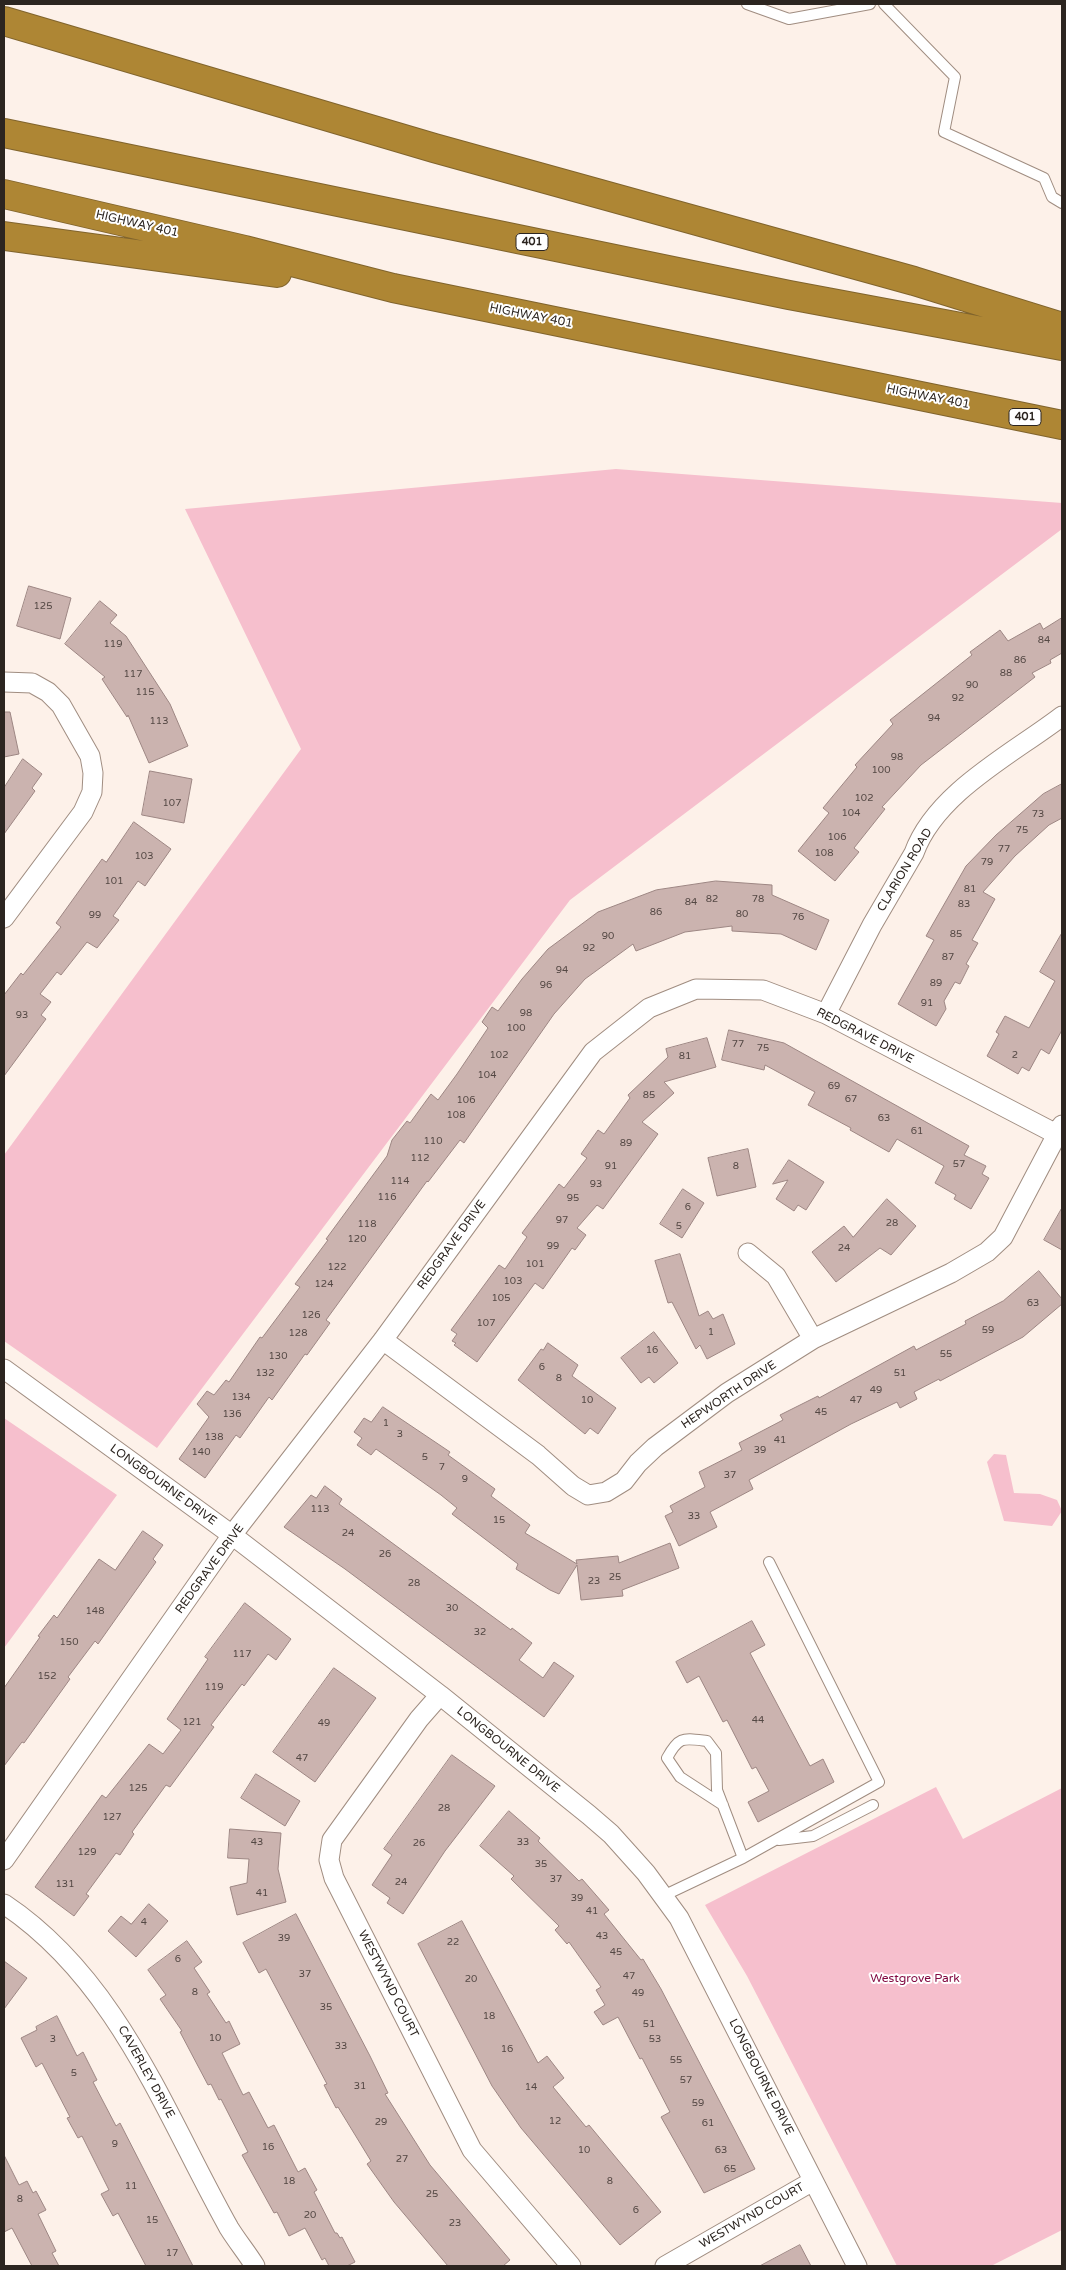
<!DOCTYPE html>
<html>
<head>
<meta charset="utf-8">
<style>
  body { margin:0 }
  #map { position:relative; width:1066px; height:2270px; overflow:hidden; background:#fdf1e9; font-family:"Varela Round",sans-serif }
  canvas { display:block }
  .frame { position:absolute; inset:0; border:5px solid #2c2520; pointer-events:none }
</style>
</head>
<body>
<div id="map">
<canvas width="1066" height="2270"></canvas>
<div class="frame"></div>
</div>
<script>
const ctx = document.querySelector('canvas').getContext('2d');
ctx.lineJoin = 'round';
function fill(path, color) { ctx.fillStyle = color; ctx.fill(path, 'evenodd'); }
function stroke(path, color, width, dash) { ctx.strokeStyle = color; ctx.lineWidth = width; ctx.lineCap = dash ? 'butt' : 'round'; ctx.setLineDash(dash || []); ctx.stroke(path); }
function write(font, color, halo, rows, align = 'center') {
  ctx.font = font + ' "Varela Round",sans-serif'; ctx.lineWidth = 4; ctx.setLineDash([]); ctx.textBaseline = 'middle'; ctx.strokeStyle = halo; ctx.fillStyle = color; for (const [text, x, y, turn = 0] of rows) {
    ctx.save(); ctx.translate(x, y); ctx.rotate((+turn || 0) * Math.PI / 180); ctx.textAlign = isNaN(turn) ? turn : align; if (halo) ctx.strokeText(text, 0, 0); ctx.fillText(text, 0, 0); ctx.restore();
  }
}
const green = new Path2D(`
  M 616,469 L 1062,503 L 1062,529 L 570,900 L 157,1448 L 4,1341 L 4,1155 L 301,749 L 185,509 Z
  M 4,1418 L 117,1495 L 4,1648 Z
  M 994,1454 L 1006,1455 L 1014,1493 L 1040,1494 L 1057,1500 L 1062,1511 L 1052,1526 L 1004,1521 L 987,1462 Z
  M 936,1787 L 963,1839 L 1062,1788 L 1062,2230 L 991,2266 L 897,2266 L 747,1976 L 705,1905 Z`);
const building = new Path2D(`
  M 29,586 L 71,598 L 60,639 L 17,626 Z
  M 100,601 L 117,615 L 110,623 L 126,636 L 170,704 L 188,746 L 149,763 L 128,715 L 127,717 L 102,679 L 105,677 L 65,644 Z
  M 1062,618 L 1062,653 L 1050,660 L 1051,663 L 1032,673 L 1035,677 L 921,765 L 882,807 L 885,809 L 854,848 L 859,852 L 835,881 L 798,851 L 829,813 L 823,808 L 857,767 L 855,765 L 893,724 L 890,720 L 972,655 L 970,652 L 1000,630 L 1008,641 L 1040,623 L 1043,629 Z
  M 4,712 L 10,712 L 19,754 L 4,757 Z
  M 23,759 L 42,774 L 32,788 L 35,791 L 4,834 L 4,788 Z
  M 150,771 L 192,779 L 184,823 L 142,815 Z
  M 1062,784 L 1062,818 L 1049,825 L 1015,856 L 983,892 L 995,899 L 972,940 L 978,943 L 966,964 L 969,966 L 960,984 L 955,982 L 944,1001 L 946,1009 L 936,1026 L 898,1004 L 934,940 L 926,936 L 966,866 L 996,835 L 1043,794 Z
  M 134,822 L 171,849 L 145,886 L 138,881 L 113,916 L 119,920 L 97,948 L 87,942 L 61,975 L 57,972 L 40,994 L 51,1002 L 41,1015 L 46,1019 L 4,1076 L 4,995 L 21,973 L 23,975 L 61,927 L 56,923 L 102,859 L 106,862 Z
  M 716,881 L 772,885 L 772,895 L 829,920 L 816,950 L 781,934 L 732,931 L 732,926 L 685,932 L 636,951 L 633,944 L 585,979 L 554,1014 L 464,1143 L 460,1140 L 428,1182 L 427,1181 L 326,1320 L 330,1323 L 307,1355 L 305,1354 L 272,1400 L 269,1397 L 240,1438 L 236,1435 L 205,1478 L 179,1459 L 209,1417 L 197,1404 L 207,1391 L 214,1395 L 226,1380 L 229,1382 L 260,1337 L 262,1338 L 300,1287 L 295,1284 L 328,1240 L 326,1239 L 387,1156 L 392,1140 L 407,1121 L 410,1123 L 431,1094 L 438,1100 L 457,1074 L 488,1028 L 482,1022 L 492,1007 L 498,1011 L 522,979 L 548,949 L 598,912 L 656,890 Z
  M 1062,933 L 1062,1030 L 1049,1054 L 1041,1049 L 1029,1071 L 1022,1067 L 1018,1074 L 987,1056 L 999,1034 L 996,1032 L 1005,1016 L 1029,1028 L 1055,981 L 1040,972 Z
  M 729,1030 L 784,1043 L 969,1146 L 964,1155 L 986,1166 L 982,1174 L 989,1178 L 971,1209 L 954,1199 L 956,1195 L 935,1183 L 944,1166 L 897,1139 L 889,1152 L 850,1130 L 851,1128 L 808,1105 L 815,1092 L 765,1065 L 764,1070 L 722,1060 Z
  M 707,1038 L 716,1067 L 664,1082 L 674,1093 L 642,1122 L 658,1134 L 603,1209 L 597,1205 L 577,1228 L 586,1235 L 575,1250 L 572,1248 L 543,1289 L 535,1283 L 477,1362 L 454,1345 L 456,1343 L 452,1341 L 457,1334 L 451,1330 L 499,1265 L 505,1269 L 527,1237 L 522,1233 L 559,1184 L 564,1188 L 587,1158 L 581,1154 L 598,1130 L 604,1134 L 630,1098 L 628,1095 L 668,1057 L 666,1049 Z
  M 748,1149 L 756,1187 L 717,1196 L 708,1158 Z
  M 789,1160 L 824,1182 L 806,1210 L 798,1205 L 794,1211 L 776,1199 L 788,1180 L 773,1184 Z
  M 683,1189 L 704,1203 L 682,1238 L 660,1224 Z
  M 887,1199 L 916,1226 L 891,1255 L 880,1248 L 836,1282 L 812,1252 L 844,1226 L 853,1237 Z
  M 1062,1208 L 1062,1250 L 1044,1240 Z
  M 680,1254 L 699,1316 L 708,1311 L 713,1319 L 723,1314 L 735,1344 L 707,1359 L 700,1345 L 696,1349 L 672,1302 L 668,1303 L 655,1261 Z
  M 1039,1271 L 1062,1299 L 1062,1304 L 1023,1337 L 940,1381 L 939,1379 L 914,1392 L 917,1399 L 900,1408 L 897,1402 L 851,1424 L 749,1480 L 753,1489 L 710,1512 L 717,1527 L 679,1546 L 665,1516 L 673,1512 L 670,1506 L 705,1487 L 699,1472 L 742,1450 L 739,1443 L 783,1420 L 780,1415 L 818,1396 L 819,1398 L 914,1346 L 916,1350 L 966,1324 L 965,1321 L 1003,1301 Z
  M 654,1332 L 678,1363 L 654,1383 L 649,1377 L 641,1383 L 621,1358 Z
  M 548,1343 L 578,1365 L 572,1376 L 616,1408 L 598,1434 L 590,1428 L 585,1434 L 518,1380 L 541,1349 L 543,1350 Z
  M 383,1407 L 450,1452 L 448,1455 L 495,1489 L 491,1496 L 530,1525 L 525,1533 L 577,1564 L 576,1560 L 618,1556 L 619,1563 L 670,1543 L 679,1568 L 622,1590 L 623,1596 L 581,1600 L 577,1565 L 559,1594 L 550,1590 L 516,1569 L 518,1564 L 452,1514 L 457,1508 L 441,1495 L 376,1449 L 371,1455 L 357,1445 L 362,1438 L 354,1432 L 364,1418 L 371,1422 Z
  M 325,1486 L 342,1499 L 339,1504 L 511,1630 L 512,1628 L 532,1643 L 519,1660 L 543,1678 L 554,1662 L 574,1676 L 544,1717 L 345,1569 L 284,1527 L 311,1495 L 316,1498 Z
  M 143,1531 L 163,1545 L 153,1559 L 156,1562 L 98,1644 L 95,1641 L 68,1677 L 70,1679 L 24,1743 L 22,1742 L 4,1766 L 4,1688 L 40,1637 L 38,1636 L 54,1615 L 57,1618 L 99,1559 L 115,1570 Z
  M 245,1603 L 291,1639 L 276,1660 L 268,1654 L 244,1686 L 242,1684 L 211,1725 L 214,1727 L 170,1787 L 166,1785 L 132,1832 L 134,1834 L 120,1855 L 116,1853 L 86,1894 L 89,1896 L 74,1916 L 35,1887 L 102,1795 L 106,1798 L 149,1744 L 163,1754 L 181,1730 L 167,1719 L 208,1659 L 205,1657 Z
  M 752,1621 L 765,1645 L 750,1653 L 810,1766 L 823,1759 L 834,1782 L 758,1822 L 748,1802 L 769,1791 L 756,1767 L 752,1769 L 727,1720 L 723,1722 L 699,1676 L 687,1683 L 676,1662 Z
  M 334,1668 L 376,1698 L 315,1782 L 273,1752 Z
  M 452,1755 L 495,1786 L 445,1851 L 403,1914 L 387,1903 L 390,1898 L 372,1885 L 392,1855 L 384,1849 Z
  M 256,1774 L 300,1801 L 285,1826 L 241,1798 Z
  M 509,1811 L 540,1838 L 538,1841 L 579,1881 L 582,1879 L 609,1910 L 604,1914 L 641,1960 L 643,1959 L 661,1989 L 755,2169 L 704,2193 L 661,2117 L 670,2112 L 642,2058 L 640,2059 L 618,2017 L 603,2025 L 594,2012 L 605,2005 L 596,1990 L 601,1987 L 569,1942 L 567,1944 L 555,1930 L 559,1926 L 511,1879 L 514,1876 L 480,1846 Z
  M 230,1829 L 281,1833 L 278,1869 L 286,1902 L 237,1915 L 230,1887 L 247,1883 L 249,1859 L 228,1858 Z
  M 149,1904 L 168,1921 L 136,1957 L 108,1931 L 121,1916 L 131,1924 Z
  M 296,1914 L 370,2056 L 388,2093 L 385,2094 L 430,2165 L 510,2260 L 503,2266 L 448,2266 L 394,2202 L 367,2164 L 371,2161 L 338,2107 L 336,2108 L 324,2085 L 327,2084 L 266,1969 L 259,1973 L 243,1943 Z
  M 462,1921 L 538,2063 L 547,2056 L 564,2078 L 553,2087 L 586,2127 L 589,2125 L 661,2212 L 620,2245 L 521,2128 L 492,2086 L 418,1944 Z
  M 187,1941 L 202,1962 L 194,1968 L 210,1992 L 207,1994 L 226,2023 L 229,2021 L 240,2044 L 222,2053 L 243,2095 L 249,2092 L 268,2128 L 274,2125 L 298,2172 L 305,2168 L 317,2190 L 314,2192 L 335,2233 L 337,2233 L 340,2238 L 342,2237 L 355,2262 L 347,2266 L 329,2266 L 325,2258 L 322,2260 L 305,2228 L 289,2236 L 277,2212 L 274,2213 L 242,2155 L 248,2152 L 221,2099 L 219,2100 L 211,2084 L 208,2085 L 180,2032 L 182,2031 L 160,1999 L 166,1995 L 148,1970 Z
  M 4,1961 L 27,1978 L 4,2009 Z
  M 57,2016 L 77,2056 L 83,2052 L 97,2080 L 93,2082 L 116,2126 L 120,2123 L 193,2266 L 146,2266 L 118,2213 L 113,2216 L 101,2194 L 109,2190 L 82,2136 L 78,2138 L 67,2118 L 70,2117 L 42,2063 L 36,2067 L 21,2038 L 37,2030 L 36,2027 Z
  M 4,2155 L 19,2185 L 27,2181 L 33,2193 L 36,2191 L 46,2210 L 38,2214 L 56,2251 L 52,2253 L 59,2266 L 32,2266 L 12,2228 L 4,2232 Z
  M 800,2245 L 811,2266 L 760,2266 Z`);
const lane = new Path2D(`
  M 747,4 L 789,19 L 870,4
  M 884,4 L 955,77 L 944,132 L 1044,178 L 1052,197 L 1062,203
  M 723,1805 L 680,1777 L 667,1758 C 679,1736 683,1738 707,1741 L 716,1753 L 717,1790 L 743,1858
  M 779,1840 L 813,1836 L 873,1805
  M 663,1896 L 743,1858 L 879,1782 L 769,1562`);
const street = new Path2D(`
  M 4,682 L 32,683 L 48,692 L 61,705 L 90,756 L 93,773 L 92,792 L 83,812 L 4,918
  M 826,1014 L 872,925 L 914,853 C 936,792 1014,753 1062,716
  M 748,1253 L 776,1276 L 813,1339
  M 383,1340 L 538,1455 L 573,1486 L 588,1495 L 606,1492 L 624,1481 L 638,1463 L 655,1447 L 727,1393 L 813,1339 L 951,1273 L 987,1252 L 1003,1237 L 1062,1125
  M 4,1369 L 232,1535 L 440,1695 L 589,1815 L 611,1834 L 646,1873 L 679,1918 L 857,2266
  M 440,1695 L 419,1719 L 332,1840 L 329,1860 L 334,1878 L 472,2150 L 571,2266
  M 4,1860 L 232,1535 L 383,1340 L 593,1052 L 649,1008 L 696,989 L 763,990 L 826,1014 L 1062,1137
  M 4,1904 C 118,1980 165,2114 229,2228 C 237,2241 247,2253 255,2266
  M 665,2266 L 813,2181`);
const highway = new Path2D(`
  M 4,21 L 434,148 L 914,281 L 1062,327
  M 4,133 L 789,295 L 1062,346
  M 4,194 L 245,250 L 393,288 L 1062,425
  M 4,236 L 277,273`);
const numberNames = [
  ["125",43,606],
  ["84",1044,640],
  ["119",113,644],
  ["86",1020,660],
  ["88",1006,673],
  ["117",133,674],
  ["90",972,685],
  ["115",145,692],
  ["92",958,698],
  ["94",934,718],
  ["113",159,721],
  ["98",897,757],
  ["100",881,770],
  ["102",864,798],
  ["107",172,803],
  ["104",851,813],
  ["73",1038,814],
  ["75",1022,830],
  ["106",837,837],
  ["77",1004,849],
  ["108",824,853],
  ["103",144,856],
  ["79",987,862],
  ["101",114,881],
  ["81",970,889],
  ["82",712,899],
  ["78",758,899],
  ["84",691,902],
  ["83",964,904],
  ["86",656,912],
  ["80",742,914],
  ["99",95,915],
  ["76",798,917],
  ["85",956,934],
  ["90",608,936],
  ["92",589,948],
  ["87",948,957],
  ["94",562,970],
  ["89",936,983],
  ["96",546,985],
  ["91",927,1003],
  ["98",526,1013],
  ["93",22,1015],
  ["100",516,1028],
  ["77",738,1044],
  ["75",763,1048],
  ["102",499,1055],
  ["2",1015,1055],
  ["81",685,1056],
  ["104",487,1075],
  ["69",834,1086],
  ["85",649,1095],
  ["67",851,1099],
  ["106",466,1100],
  ["108",456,1115],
  ["63",884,1118],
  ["61",917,1131],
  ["110",433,1141],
  ["89",626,1143],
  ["112",420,1158],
  ["57",959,1164],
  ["91",611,1166],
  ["8",736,1166],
  ["114",400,1181],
  ["93",596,1184],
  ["116",387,1197],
  ["95",573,1198],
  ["6",688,1207],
  ["97",562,1220],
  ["28",892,1223],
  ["118",367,1224],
  ["5",679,1226],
  ["120",357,1239],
  ["99",553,1246],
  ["24",844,1248],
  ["101",535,1264],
  ["122",337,1267],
  ["103",513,1281],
  ["124",324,1284],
  ["105",501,1298],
  ["63",1033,1303],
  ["126",311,1315],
  ["107",486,1323],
  ["59",988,1330],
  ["1",711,1332],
  ["128",298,1333],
  ["16",652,1350],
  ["55",946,1354],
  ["130",278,1356],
  ["6",542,1367],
  ["132",265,1373],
  ["51",900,1373],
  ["8",559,1378],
  ["49",876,1390],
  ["134",241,1397],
  ["10",587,1400],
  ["47",856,1400],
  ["45",821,1412],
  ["136",232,1414],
  ["1",386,1423],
  ["3",400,1434],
  ["138",214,1437],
  ["41",780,1440],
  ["39",760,1450],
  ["140",201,1452],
  ["5",425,1457],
  ["7",442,1467],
  ["37",730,1475],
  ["9",465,1479],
  ["113",320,1509],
  ["33",694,1516],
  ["15",499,1520],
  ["24",348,1533],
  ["26",385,1554],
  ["25",615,1577],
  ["23",594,1581],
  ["28",414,1583],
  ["30",452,1608],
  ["148",95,1611],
  ["32",480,1632],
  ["150",69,1642],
  ["117",242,1654],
  ["152",47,1676],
  ["119",214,1687],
  ["44",758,1720],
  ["121",192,1722],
  ["49",324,1723],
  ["47",302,1758],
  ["125",138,1788],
  ["28",444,1808],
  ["127",112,1817],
  ["43",257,1842],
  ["33",523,1842],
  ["26",419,1843],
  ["129",87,1852],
  ["35",541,1864],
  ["37",556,1879],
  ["24",401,1882],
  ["131",65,1884],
  ["41",262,1893],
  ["39",577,1898],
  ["41",592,1911],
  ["4",144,1922],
  ["43",602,1936],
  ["39",284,1938],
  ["22",453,1942],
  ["45",616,1952],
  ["6",178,1959],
  ["37",305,1974],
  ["47",629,1976],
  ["20",471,1979],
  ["8",195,1992],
  ["49",638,1993],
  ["35",326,2007],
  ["18",489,2016],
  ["51",649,2024],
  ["10",215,2038],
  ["3",53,2039],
  ["53",655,2039],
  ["33",341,2046],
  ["16",507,2049],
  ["55",676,2060],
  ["5",74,2073],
  ["57",686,2080],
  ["31",360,2086],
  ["14",531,2087],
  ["59",698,2103],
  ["12",555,2121],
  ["29",381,2122],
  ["61",708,2123],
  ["9",115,2144],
  ["16",268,2147],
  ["10",584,2150],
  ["63",721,2150],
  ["27",402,2159],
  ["65",730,2169],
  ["18",289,2181],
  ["8",610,2181],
  ["11",131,2186],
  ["25",432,2194],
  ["8",20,2199],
  ["6",636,2210],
  ["20",310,2215],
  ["15",152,2220],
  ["23",455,2223],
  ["17",172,2253]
];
const shields = [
  [532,242,32],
  [1025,417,32]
];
const shieldNames = [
  ["401",532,242],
  ["401",1025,417]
];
const streetNames = [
  ["HIGHWAY 401",137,224,13],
  ["HIGHWAY 401",531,316,11],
  ["HIGHWAY 401",928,397,11],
  ["CLARION ROAD",905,870,-59],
  ["REDGRAVE DRIVE",865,1036,27],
  ["REDGRAVE DRIVE",452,1245,-54],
  ["HEPWORTH DRIVE",729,1395,-34],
  ["LONGBOURNE DRIVE",163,1485,36],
  ["REDGRAVE DRIVE",210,1569,-54],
  ["LONGBOURNE DRIVE",508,1750,39],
  ["WESTWYND COURT",388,1984,63],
  ["CAVERLEY DRIVE",146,2072,61],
  ["LONGBOURNE DRIVE",761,2077,63],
  ["WESTWYND COURT",752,2216,-30]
];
const parkNames = [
  ["Westgrove Park",915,1979]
];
fill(green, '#f6bfcd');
fill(building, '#cbb3af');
stroke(building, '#9d8683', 1);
stroke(lane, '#a08d81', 12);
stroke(street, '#a08d81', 21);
stroke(highway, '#80642d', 30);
stroke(lane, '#fff', 10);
stroke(street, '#fff', 19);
stroke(highway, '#ae8634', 28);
write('10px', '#544844', null, numberNames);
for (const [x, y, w] of shields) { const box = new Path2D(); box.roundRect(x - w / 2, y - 8.5, w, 17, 4); ctx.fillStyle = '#fff'; ctx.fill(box); stroke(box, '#2c2520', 1); }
write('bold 11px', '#2c2520', null, shieldNames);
write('12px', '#2c2520', '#fff', streetNames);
write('12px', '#820a42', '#fff', parkNames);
</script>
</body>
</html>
